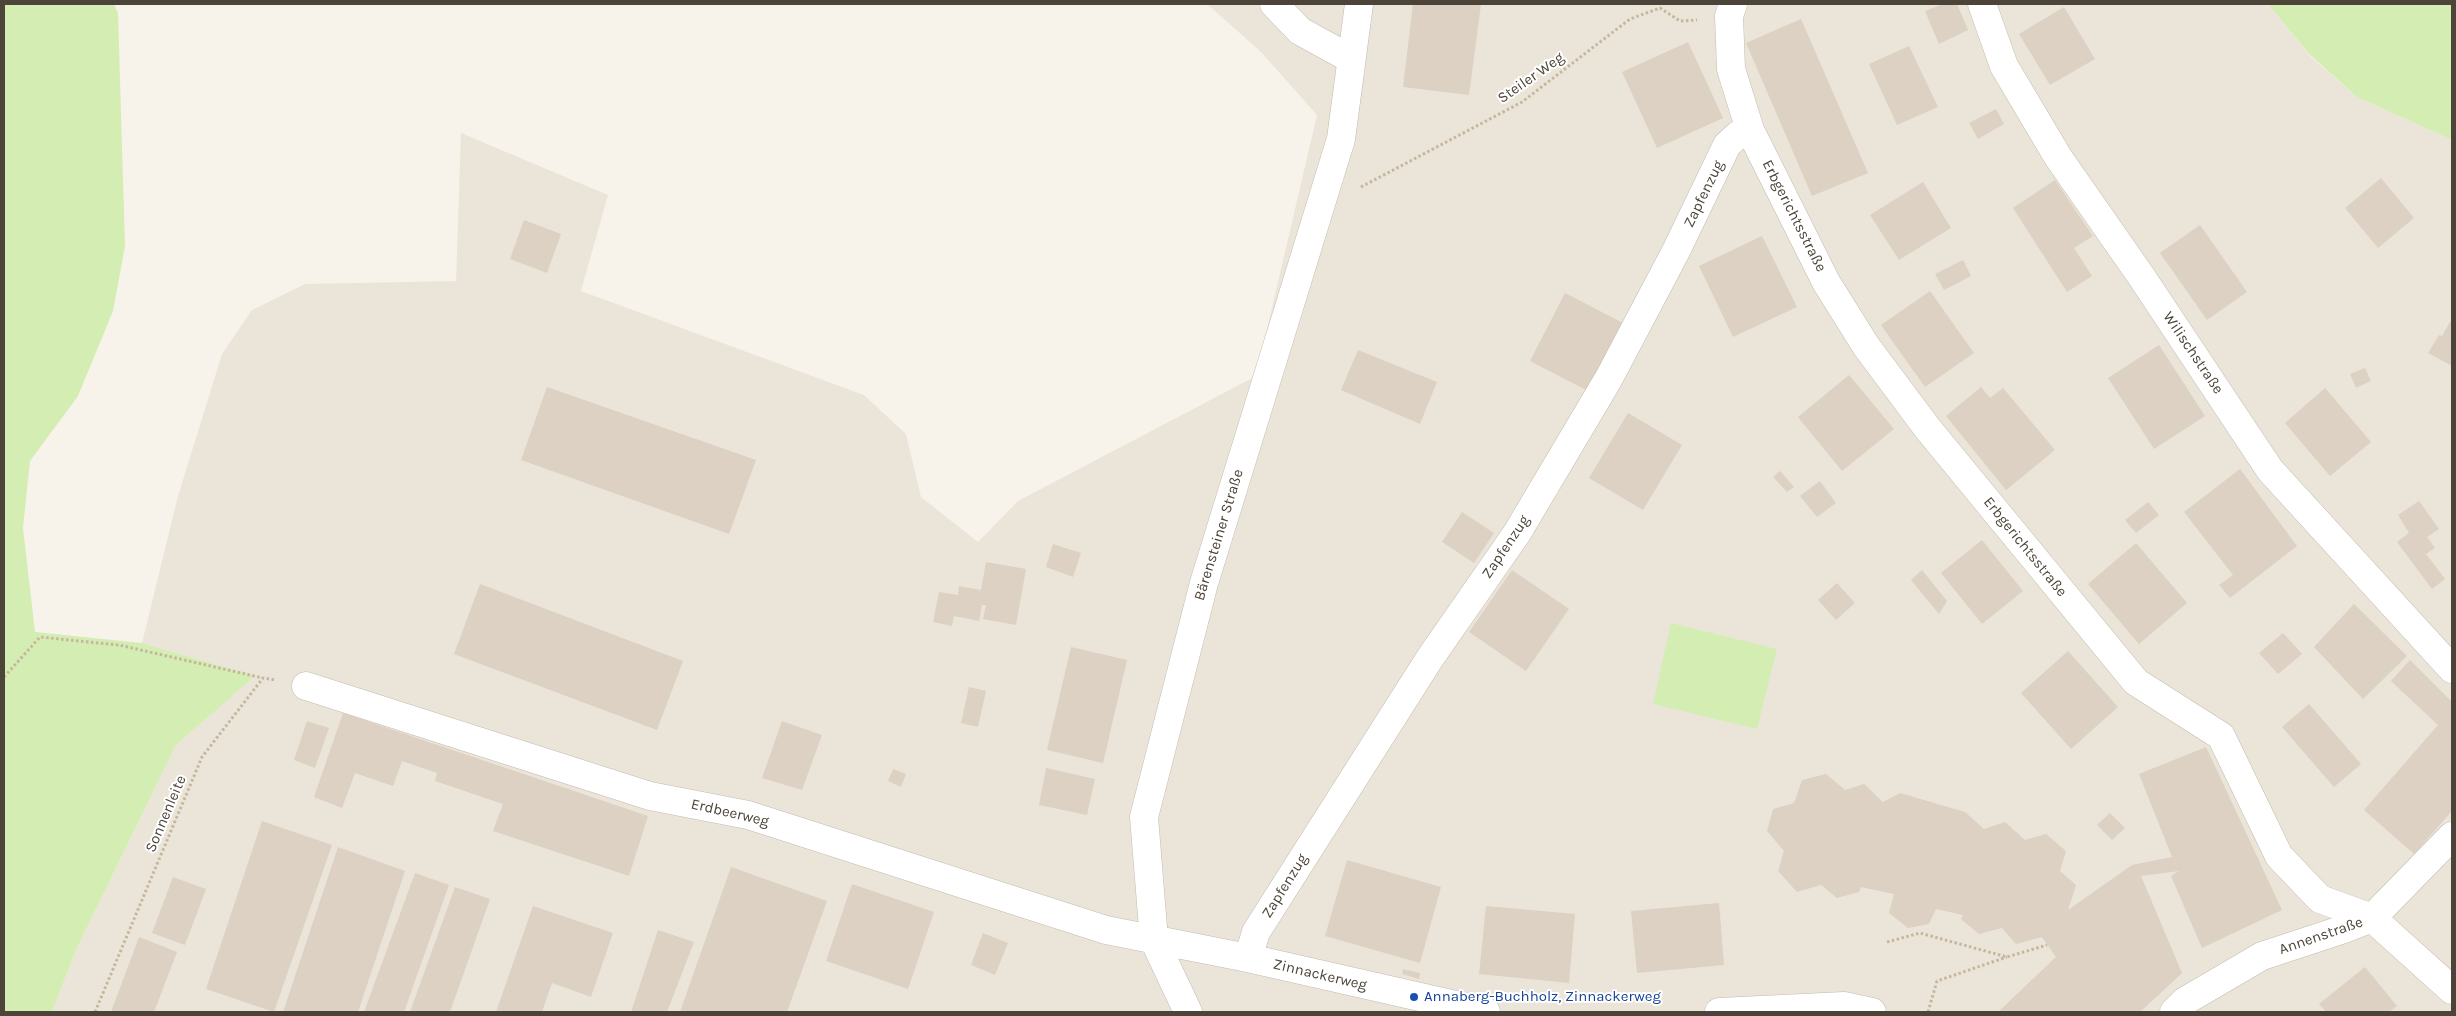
<!DOCTYPE html>
<html>
<head>
<meta charset="utf-8">
<style>
  body { margin:0 }
  #map { position:relative; width:2456px; height:1016px; overflow:hidden; background:#f7f3eb; font-family:Karla,sans-serif }
  canvas { display:block }
  .frame { position:absolute; inset:0; border:5px solid #4c4438; pointer-events:none }
</style>
</head>
<body>
<div id="map">
<canvas width="2456" height="1016"></canvas>
<div class="frame"></div>
</div>
<script>
const ctx = document.querySelector('canvas').getContext('2d');
ctx.lineJoin = 'round';
function fill(path, color) { ctx.fillStyle = color; ctx.fill(path, 'evenodd'); }
function stroke(path, color, width, dash) { ctx.strokeStyle = color; ctx.lineWidth = width; ctx.lineCap = dash ? 'butt' : 'round'; ctx.setLineDash(dash || []); ctx.stroke(path); }
function write(font, color, halo, rows, align = 'center') {
  ctx.font = font + ' Karla,sans-serif'; ctx.lineWidth = 4; ctx.setLineDash([]); ctx.textBaseline = 'middle'; ctx.strokeStyle = halo; ctx.fillStyle = color; for (const [text, x, y, turn = 0] of rows) {
    ctx.save(); ctx.translate(x, y); ctx.rotate((+turn || 0) * Math.PI / 180); ctx.textAlign = isNaN(turn) ? turn : align; if (halo) ctx.strokeText(text, 0, 0); ctx.fillText(text, 0, 0); ctx.restore();
  }
}
const residential = new Path2D(`
  M 1207,4 L 2268,4 L 2311,57 L 2357,97 L 2452,140 L 2452,1012 L 52,1012 L 76,950 L 176,745 L 254,676 L 142,643 L 178,496 L 222,354 L 252,310 L 305,284 L 456,281 L 461,133 L 608,195 L 581,291 L 864,395 L 906,434 L 921,497 L 978,542 L 1018,501 L 1256,376 L 1317,115 L 1261,52 Z`);
const green = new Path2D(`
  M 4,4 L 114,4 L 118,13 L 125,246 L 113,311 L 78,396 L 30,461 L 23,528 L 35,632 L 142,643 L 255,676 L 176,745 L 76,950 L 52,1012 L 4,1012 Z
  M 2268,4 L 2452,4 L 2452,140 L 2357,97 L 2309,54 Z
  M 1671,623 L 1777,649 L 1757,729 L 1653,704 Z`);
const building = new Path2D(`
  M 1413,4 L 1481,4 L 1469,95 L 1403,87 Z
  M 1943,4 L 1957,4 L 1968,30 L 1939,44 L 1925,11 Z
  M 2064,7 L 2095,59 L 2050,85 L 2019,34 Z
  M 1801,19 L 1868,173 L 1812,196 L 1746,43 Z
  M 1688,42 L 1723,118 L 1657,148 L 1622,72 Z
  M 1909,46 L 1938,107 L 1897,125 L 1869,64 Z
  M 1996,109 L 2004,124 L 1978,139 L 1969,123 Z
  M 2381,178 L 2414,218 L 2378,248 L 2345,208 Z
  M 2055,180 L 2093,236 L 2074,248 L 2092,276 L 2067,292 L 2013,208 Z
  M 1923,182 L 1951,228 L 1899,260 L 1870,215 Z
  M 524,220 L 561,234 L 547,273 L 510,259 Z
  M 2200,225 L 2247,292 L 2207,320 L 2160,253 Z
  M 1762,236 L 1797,307 L 1733,337 L 1699,266 Z
  M 1963,260 L 1971,276 L 1944,290 L 1935,274 Z
  M 1930,291 L 1974,353 L 1925,387 L 1881,325 Z
  M 1565,293 L 1623,323 L 1588,391 L 1530,361 Z
  M 2450,322 L 2452,323 L 2452,366 L 2428,353 L 2439,335 L 2442,336 Z
  M 2159,345 L 2205,416 L 2154,449 L 2108,378 Z
  M 1358,350 L 1437,382 L 1420,424 L 1341,390 Z
  M 2365,368 L 2371,381 L 2356,388 L 2350,374 Z
  M 1849,375 L 1894,429 L 1842,471 L 1798,417 Z
  M 547,387 L 756,460 L 729,534 L 521,460 Z
  M 1981,387 L 1990,398 L 2003,388 L 2055,450 L 2006,490 L 1946,416 Z
  M 2325,388 L 2371,442 L 2330,476 L 2285,423 Z
  M 1628,413 L 1682,445 L 1643,510 L 1589,478 Z
  M 2240,469 L 2297,546 L 2230,598 L 2219,585 L 2233,575 L 2184,512 Z
  M 1780,471 L 1794,487 L 1787,492 L 1773,477 Z
  M 1820,481 L 1836,503 L 1817,517 L 1800,496 Z
  M 2419,501 L 2439,529 L 2427,537 L 2435,548 L 2426,554 L 2445,579 L 2432,589 L 2397,542 L 2409,533 L 2398,515 Z
  M 2148,502 L 2159,515 L 2136,533 L 2125,520 Z
  M 1462,512 L 1494,533 L 1474,563 L 1442,542 Z
  M 1982,540 L 2023,591 L 1982,624 L 1941,573 Z
  M 2136,543 L 2187,603 L 2139,644 L 2088,584 Z
  M 1053,544 L 1081,553 L 1073,577 L 1046,567 Z
  M 986,562 L 1026,569 L 1016,625 L 983,619 L 986,605 L 982,605 L 979,621 L 954,616 L 952,626 L 933,622 L 939,592 L 958,595 L 959,586 L 981,590 Z
  M 1512,570 L 1569,609 L 1526,671 L 1469,632 Z
  M 1922,570 L 1947,601 L 1939,614 L 1911,580 Z
  M 1837,583 L 1855,603 L 1836,620 L 1818,600 Z
  M 480,584 L 683,661 L 657,730 L 454,654 Z
  M 2354,604 L 2407,656 L 2363,699 L 2314,647 Z
  M 2283,633 L 2302,654 L 2278,674 L 2259,653 Z
  M 1071,647 L 1127,660 L 1103,763 L 1047,750 Z
  M 2068,651 L 2118,707 L 2071,749 L 2021,693 Z
  M 2410,660 L 2452,702 L 2452,811 L 2414,854 L 2364,810 L 2438,725 L 2391,681 Z
  M 969,687 L 986,691 L 978,727 L 961,723 Z
  M 2309,704 L 2361,764 L 2334,787 L 2282,727 Z
  M 343,713 L 648,816 L 629,876 L 493,831 L 503,804 L 435,781 L 437,773 L 402,761 L 393,786 L 355,773 L 342,808 L 314,797 Z
  M 307,721 L 329,728 L 315,768 L 294,760 Z
  M 782,721 L 822,735 L 802,790 L 762,778 Z
  M 2206,747 L 2282,910 L 2202,948 L 2171,876 L 2179,871 L 2141,876 L 2182,973 L 2140,1012 L 1998,1012 L 2056,957 L 2042,937 L 2016,944 L 2002,928 L 1979,934 L 1961,919 L 1963,915 L 1936,909 L 1929,924 L 1908,928 L 1889,913 L 1894,894 L 1861,887 L 1859,892 L 1837,898 L 1821,885 L 1797,892 L 1778,871 L 1784,851 L 1767,831 L 1773,809 L 1794,803 L 1802,780 L 1826,774 L 1845,790 L 1864,784 L 1883,802 L 1900,793 L 1965,812 L 1984,829 L 2005,822 L 2025,840 L 2046,834 L 2066,851 L 2060,871 L 2076,885 L 2068,910 L 2132,865 L 2172,857 L 2139,774 Z
  M 1046,768 L 1095,779 L 1087,815 L 1039,805 Z
  M 893,769 L 906,774 L 901,787 L 888,781 Z
  M 2110,813 L 2125,828 L 2112,840 L 2097,825 Z
  M 262,821 L 332,845 L 274,1012 L 206,989 Z
  M 338,847 L 405,871 L 358,1012 L 283,1012 Z
  M 1347,860 L 1441,887 L 1420,963 L 1325,936 Z
  M 731,867 L 827,901 L 787,1012 L 680,1012 Z
  M 415,873 L 449,885 L 404,1012 L 364,1012 Z
  M 173,877 L 206,889 L 185,945 L 152,933 Z
  M 852,884 L 934,912 L 908,989 L 826,961 Z
  M 455,887 L 490,899 L 450,1012 L 410,1012 Z
  M 1719,903 L 1724,965 L 1637,973 L 1631,911 Z
  M 533,906 L 613,933 L 591,997 L 552,983 L 542,1012 L 496,1012 Z
  M 1486,906 L 1575,914 L 1569,983 L 1479,974 Z
  M 658,930 L 694,942 L 667,1012 L 631,1012 Z
  M 983,933 L 1008,943 L 995,975 L 971,965 Z
  M 139,937 L 177,952 L 154,1012 L 111,1012 Z
  M 2365,967 L 2397,1006 L 2389,1012 L 2326,1012 L 2319,1004 Z
  M 1403,969 L 1420,973 L 1419,979 L 1402,974 Z`);
const path = new Path2D(`
  M 1361,187 L 1522,102 L 1630,19 L 1660,8 L 1680,21 L 1697,20
  M 4,677 L 40,637 L 119,645 L 263,678
  M 1887,942 L 1920,933 L 2007,957 L 2047,945
  M 95,1012 L 202,757 L 263,678 L 276,680
  M 1928,1012 L 1937,981 L 2007,957`);
const minor = new Path2D(`
  M 1274,4 L 1300,31 L 1351,59
  M 1733,4 L 1729,16 L 1731,69 L 1750,130 L 1826,282 L 1866,346 L 1928,429 L 2136,682 L 2221,736 L 2279,856 L 2320,899 L 2372,918 L 2452,990
  M 1982,4 L 2004,66 L 2058,157 L 2141,276 L 2270,470 L 2452,669
  M 306,686 L 650,796 L 748,815 L 1106,930 L 1248,958 L 1486,1012
  M 1248,958 L 1256,932 L 1430,658 L 1517,533 L 1609,378 L 1676,251 L 1727,145 L 1738,135 L 1750,130
  M 1188,1012 L 1154,940 L 1144,817 L 1204,583 L 1341,139 L 1359,4
  M 1719,1012 L 1844,1006 L 1872,1012
  M 2174,1012 L 2185,1001 L 2262,956 L 2344,929 L 2372,918 L 2452,836`);
const markers = [
  [1414,997,5,"#1a4fb4"]
];
const streetNames = [
  ["Steiler Weg",1531,78,-35],
  ["Zapfenzug",1704,194,-64],
  ["Erbgerichtsstraße",1794,216,63],
  ["Wilischstraße",2193,353,56],
  ["Bärensteiner Straße",1219,535,-73],
  ["Zapfenzug",1506,547,-56],
  ["Erbgerichtsstraße",2025,547,51],
  ["Erdbeerweg",730,813,13],
  ["Sonnenleite",166,814,-67],
  ["Zapfenzug",1285,886,-58],
  ["Annenstraße",2321,936,-19],
  ["Zinnackerweg",1320,975,13]
];
const transitNames = [
  ["Annaberg-Buchholz, Zinnackerweg",1424,997]
];
fill(residential, '#ebe5d9');
fill(green, '#d4edb2');
fill(building, '#dcd1c2');
stroke(minor, '#c3bbad', 29);
stroke(path, '#c6b69d', 3, [2.5, 2.5]);
stroke(minor, '#fff', 28);
for (const [x, y, r, color] of markers) { const dot = new Path2D(); dot.arc(x, y, r, 0, 2 * Math.PI); ctx.fillStyle = color; ctx.fill(dot); stroke(dot, '#fff', 2); }
write('15px', '#4c4438', '#fff', streetNames);
write('15px', '#164399', '#fff', transitNames, 'left');
</script>
</body>
</html>
